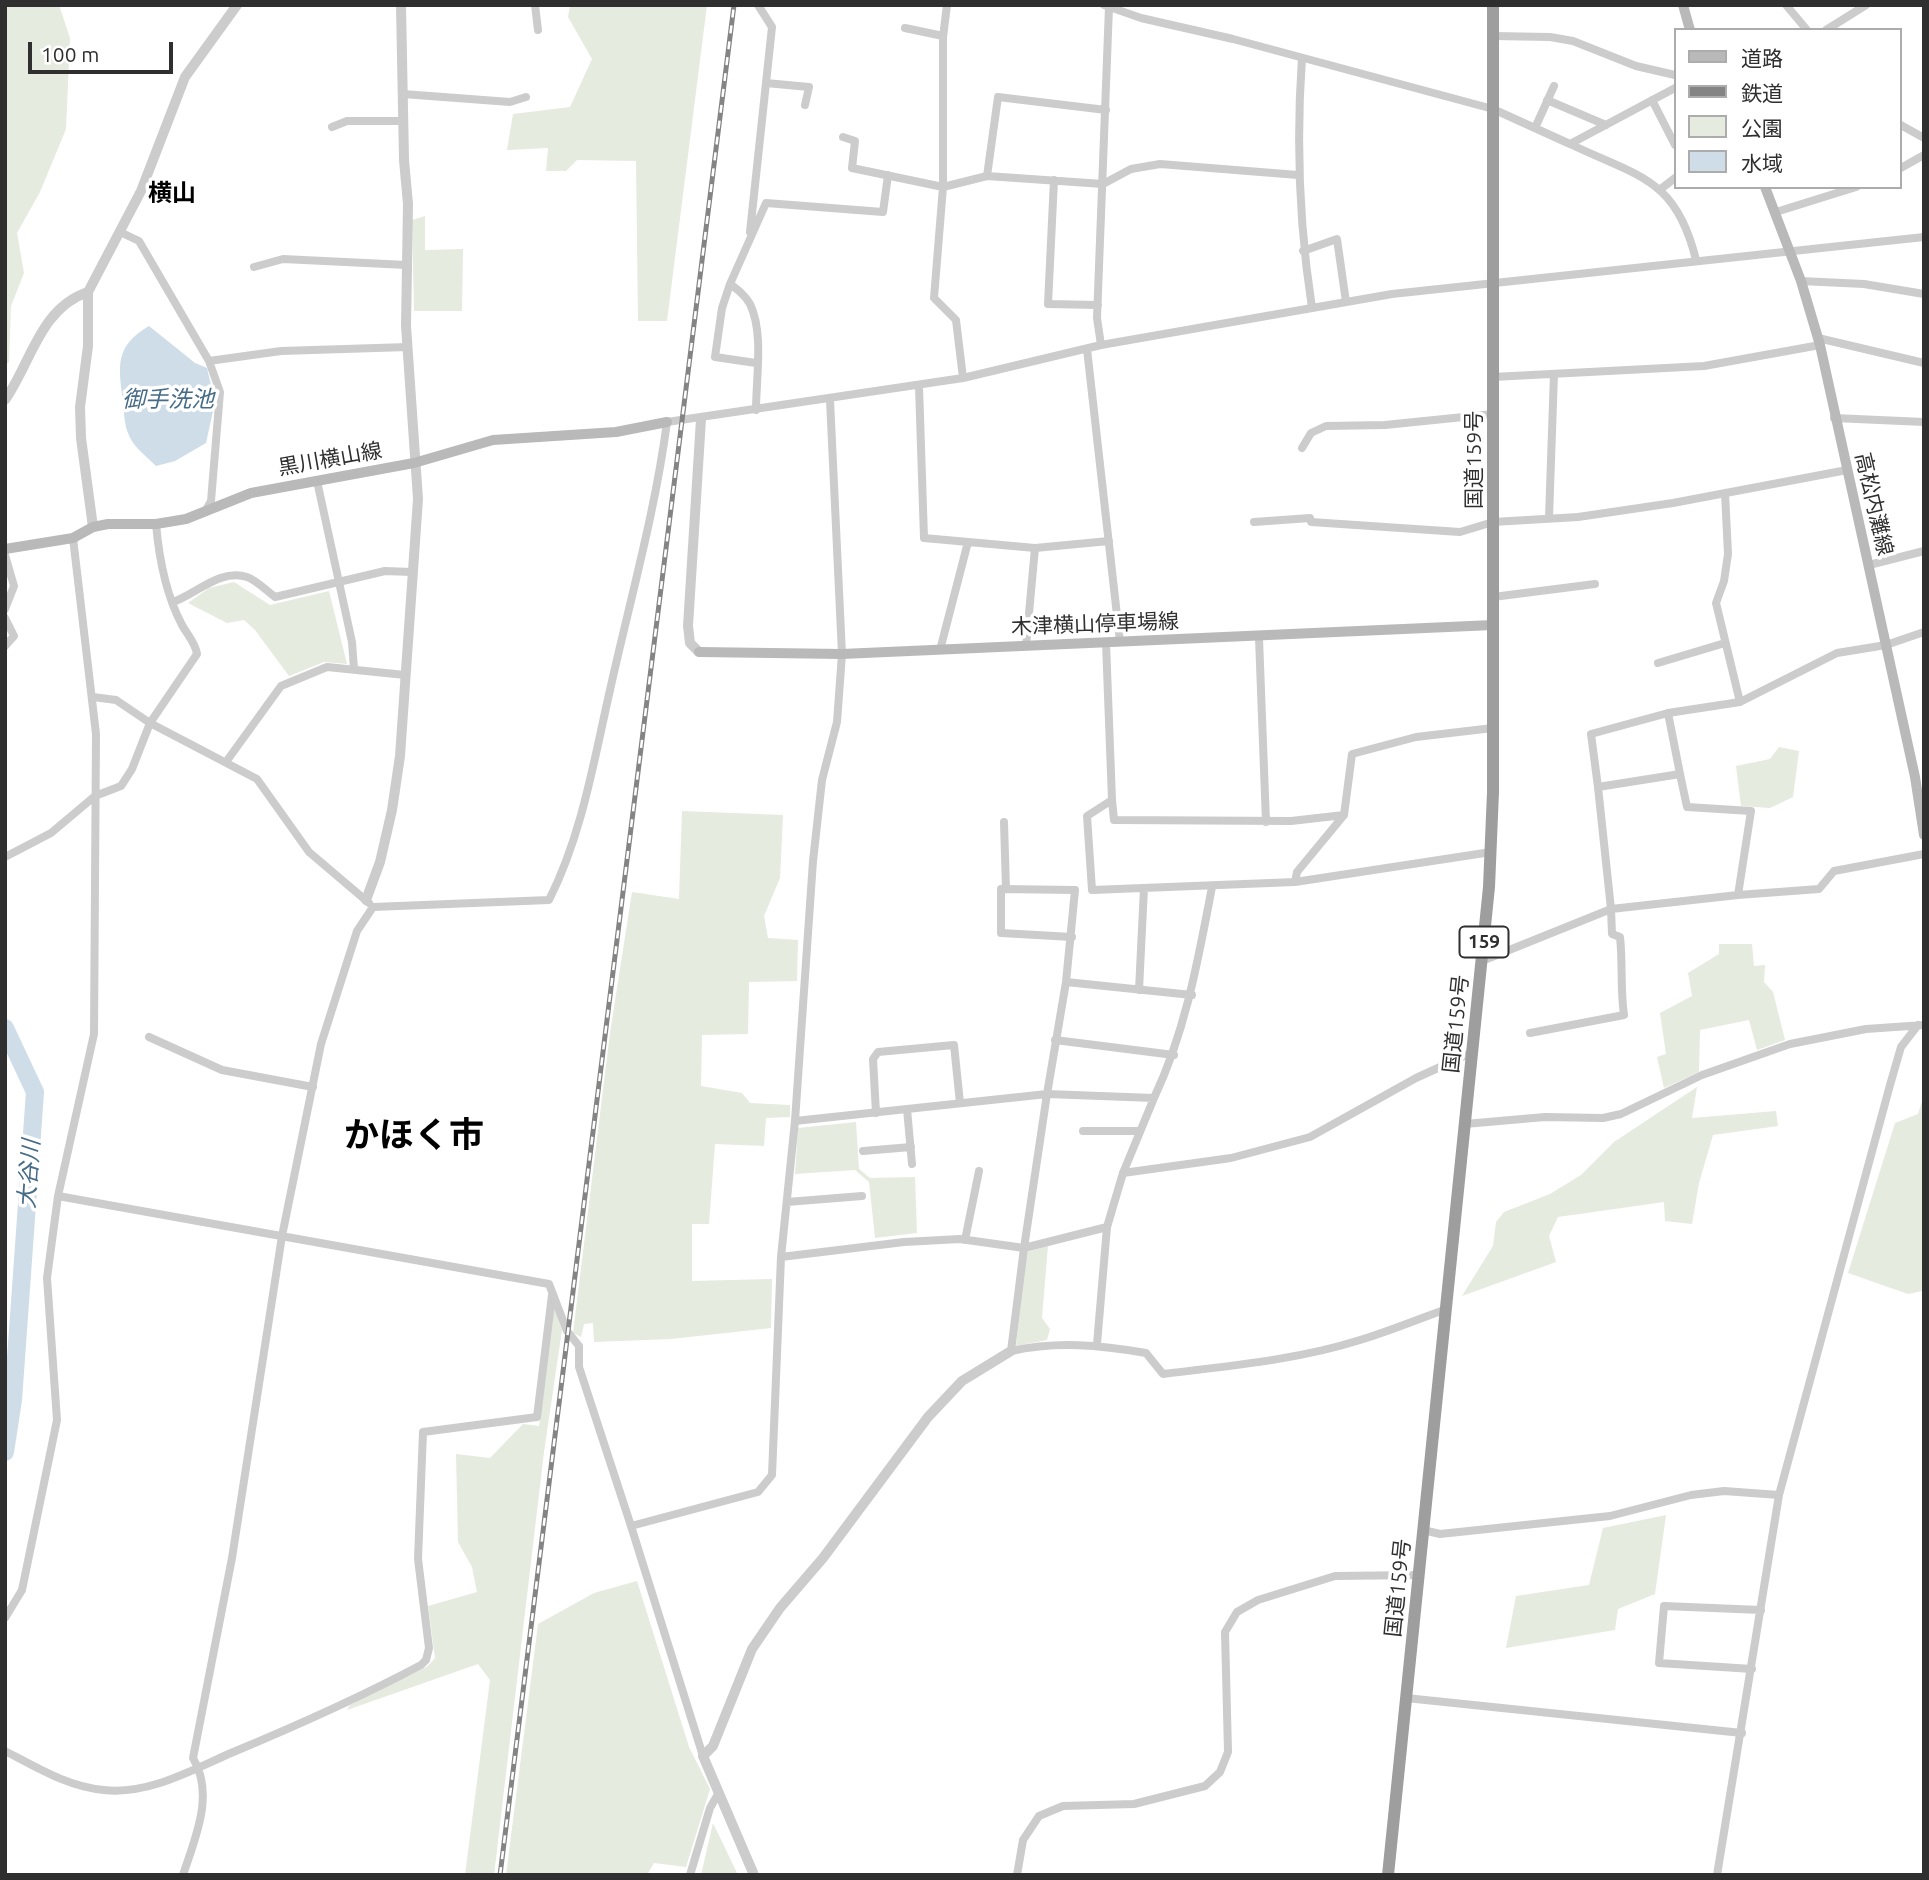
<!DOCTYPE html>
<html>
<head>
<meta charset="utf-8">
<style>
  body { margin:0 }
  #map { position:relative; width:1929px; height:1880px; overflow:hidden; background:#fff; font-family:Ubuntu,"Noto Sans JP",sans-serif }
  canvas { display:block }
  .frame { position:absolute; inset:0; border:7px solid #2f2f2f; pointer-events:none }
  .legend { position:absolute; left:1674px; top:28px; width:228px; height:161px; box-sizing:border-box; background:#fff; border:2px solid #acacac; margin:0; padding:9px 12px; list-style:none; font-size:21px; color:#2f2f2f }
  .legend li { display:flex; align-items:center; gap:14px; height:35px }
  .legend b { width:35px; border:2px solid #acacac }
  .scale { position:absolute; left:28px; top:42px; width:145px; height:32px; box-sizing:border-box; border:4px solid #2f2f2f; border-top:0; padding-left:9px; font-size:21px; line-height:24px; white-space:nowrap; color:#2f2f2f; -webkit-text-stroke:5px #fff; paint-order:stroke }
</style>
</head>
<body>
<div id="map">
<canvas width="1929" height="1880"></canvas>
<div class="frame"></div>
<ul class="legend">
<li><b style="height:9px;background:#b9b9b9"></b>道路</li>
<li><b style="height:9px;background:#848484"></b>鉄道</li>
<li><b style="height:19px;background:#e5ebdf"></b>公園</li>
<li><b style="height:19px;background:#cedde8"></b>水域</li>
</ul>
<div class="scale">100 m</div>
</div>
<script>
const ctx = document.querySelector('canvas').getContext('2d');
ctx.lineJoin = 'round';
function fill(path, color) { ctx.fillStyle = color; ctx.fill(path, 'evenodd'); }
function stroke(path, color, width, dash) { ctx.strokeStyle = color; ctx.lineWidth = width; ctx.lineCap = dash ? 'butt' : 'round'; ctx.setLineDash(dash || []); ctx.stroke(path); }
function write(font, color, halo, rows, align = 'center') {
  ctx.font = font + ' Ubuntu,"Noto Sans JP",sans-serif'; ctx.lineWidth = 7; ctx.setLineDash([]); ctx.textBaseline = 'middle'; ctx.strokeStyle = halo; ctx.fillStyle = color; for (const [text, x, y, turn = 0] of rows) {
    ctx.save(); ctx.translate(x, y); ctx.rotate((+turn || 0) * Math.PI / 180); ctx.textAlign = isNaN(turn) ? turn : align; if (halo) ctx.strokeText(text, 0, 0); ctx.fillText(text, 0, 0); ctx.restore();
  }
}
const green = new Path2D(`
  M 5,5 L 59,5 L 70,38 L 66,129 L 40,192 L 17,233 L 24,273 L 11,306 L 9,362 L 5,365 Z
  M 570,5 L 707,5 L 667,321 L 638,321 L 636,161 L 577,160 L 566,171 L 546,171 L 548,148 L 507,150 L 513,114 L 570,107 L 592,59 L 568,17 Z
  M 425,216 L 425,250 L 463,249 L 462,311 L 414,311 L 412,220 Z
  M 234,582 L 270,605 L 329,591 L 347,664 L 324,662 L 289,676 L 255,630 L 244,620 L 227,623 L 188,603 L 209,588 Z
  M 1779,747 L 1799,751 L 1793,797 L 1770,808 L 1741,806 L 1736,766 L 1770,759 Z
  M 682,811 L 783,815 L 780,878 L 764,916 L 768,938 L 798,940 L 797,981 L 749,982 L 748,1034 L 702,1035 L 701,1086 L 742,1093 L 750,1103 L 790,1105 L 790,1117 L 766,1118 L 764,1146 L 715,1144 L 709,1224 L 692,1224 L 692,1281 L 772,1279 L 771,1328 L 671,1339 L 594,1342 L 593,1323 L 584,1324 L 581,1337 L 573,1333 L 610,1033 L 632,892 L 679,899 Z
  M 1719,944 L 1752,944 L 1754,966 L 1765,965 L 1764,982 L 1773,992 L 1785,1040 L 1757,1050 L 1749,1020 L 1700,1030 L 1699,1072 L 1664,1088 L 1657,1057 L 1666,1054 L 1660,1013 L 1692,996 L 1688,973 L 1719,954 Z
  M 1697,1087 L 1692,1118 L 1776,1111 L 1778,1126 L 1713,1135 L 1699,1183 L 1692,1224 L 1665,1221 L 1664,1202 L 1558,1217 L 1549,1236 L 1556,1262 L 1462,1296 L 1493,1246 L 1496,1222 L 1504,1212 L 1550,1194 L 1581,1175 L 1614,1142 Z
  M 1924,1095 L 1924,1282 L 1922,1291 L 1908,1294 L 1848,1273 L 1895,1123 L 1918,1114 Z
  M 856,1122 L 859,1169 L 870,1178 L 915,1177 L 917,1233 L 875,1238 L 869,1182 L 855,1170 L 795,1174 L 798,1128 Z
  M 1048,1246 L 1042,1318 L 1050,1329 L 1047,1340 L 1016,1346 L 1026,1252 Z
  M 554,1306 L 562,1330 L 544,1452 L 494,1875 L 465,1875 L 490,1680 L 478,1664 L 347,1710 L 350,1705 L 428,1666 L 435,1658 L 428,1606 L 477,1592 L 472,1567 L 458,1542 L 456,1454 L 490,1458 L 523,1424 L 539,1426 Z
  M 1666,1515 L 1655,1594 L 1618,1609 L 1615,1630 L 1506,1648 L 1516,1596 L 1589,1585 L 1603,1528 Z
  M 637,1581 L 689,1747 L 710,1789 L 686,1867 L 654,1863 L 647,1875 L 506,1875 L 538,1624 L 594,1593 Z
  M 713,1823 L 738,1875 L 701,1875 Z`);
const water = new Path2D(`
  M 149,326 L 195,363 L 207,368 L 215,402 L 206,443 L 175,461 L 156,466 C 146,456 133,447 128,433 C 124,423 124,411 123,401 C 118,365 115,346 149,326 Z`);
const river = new Path2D(`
  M 5,1028 L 35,1092 L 13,1400 L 5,1452`);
const minor = new Path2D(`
  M 535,5 L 538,30
  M 1104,5 L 1141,18 L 1233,39 L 1493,109 L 1570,144 L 1675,88
  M 1786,5 L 1807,30
  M 905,28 L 943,36
  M 1826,30 L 1866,5
  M 1493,36 L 1550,37 L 1573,41 L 1636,66 L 1675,75
  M 1302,58 C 1296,143 1299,224 1312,308
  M 766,83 L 809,87 L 805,105
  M 403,94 L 510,102 L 526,97
  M 1547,100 L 1606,125
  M 1652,100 L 1675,145
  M 1899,124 L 1924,138
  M 332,127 L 347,121 L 403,121
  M 1535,128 L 1554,86
  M 843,137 L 855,141 L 852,168 L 943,187 L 943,37 L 947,5
  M 1570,144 C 1639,177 1676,178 1696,260
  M 1899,169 L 1924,155
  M 987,176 L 998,97 L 1106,110
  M 1054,180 L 1048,304 L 1098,305
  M 1662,188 L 1675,178
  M 1776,212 L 1856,187
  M 120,232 L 139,241 L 209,361 L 220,392 L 211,501 L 205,512
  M 750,232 L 772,27 L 758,5
  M 1303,251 L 1337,239 L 1346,302
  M 254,267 L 283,259 L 407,265
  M 1801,281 L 1864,284 L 1924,294
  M 730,284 L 722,308 L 715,357 L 756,363
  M 1818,338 L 1924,363
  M 1101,345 L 1097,318 L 1109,7
  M 1087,349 L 1120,642
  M 209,361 L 281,351 L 408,347
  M 1493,377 L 1704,366 L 1820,345
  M 963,378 L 956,320 L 934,298 L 943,187 L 987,176 L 1103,184 L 1131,169 L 1160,164 L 1298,175
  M 919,386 L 924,538 L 1035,548 L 1109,541
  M 830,400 L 842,654 L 837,722 L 822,780 L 813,861 L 795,1121 L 1047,1094 L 1066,982 L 1075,890 L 1001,889 L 1001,933 L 1072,937
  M 756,410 C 756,378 764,333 750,304 C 745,295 738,290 730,284 L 766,203 L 883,212 L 888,175
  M 1834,418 L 1924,422
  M 1302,448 L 1311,433 L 1326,426 L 1385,425 L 1493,414
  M 317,481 L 352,642 L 354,669
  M 1725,493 L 1728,554 L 1724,581 L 1716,603 L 1740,702
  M 1549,518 L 1554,374
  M 1254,522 L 1310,518 L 1311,522 L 1460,532 L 1493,522 L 1578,517 L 1673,503 L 1847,470
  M 5,555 L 14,586 L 5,609
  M 1869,565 L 1924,551
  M 1493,597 L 1595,584
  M 173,602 C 196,594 221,568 247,577 C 256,580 267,591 275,597 L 385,571 L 412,572
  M 5,618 L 14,636 L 5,646
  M 1259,638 L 1266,822
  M 1106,643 L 1112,800
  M 1026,646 L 1035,548
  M 940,650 L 968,542
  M 1658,663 L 1725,643
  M 93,697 L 116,700 L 150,723 L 197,654 C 195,642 188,636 182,625 C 166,595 159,558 156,524
  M 1668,713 L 1680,774 L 1598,787 L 1591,734 L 1668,713 L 1740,702 L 1837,653 L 1886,645 L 1924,632
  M 226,762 L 281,686 L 327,667 L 405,675
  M 1598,787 L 1611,909 L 1738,895 L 1751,811 L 1687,807 L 1680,774
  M 1004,822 L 1006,889
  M 1491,852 L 1295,882 L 1297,872 L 1344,815 L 1352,754 L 1416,737 L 1493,728
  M 5,857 L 51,833 L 95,796 L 121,786 L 132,769 L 150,723 L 257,779 L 309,852 L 369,903
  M 1295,882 L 1092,890 L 1087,816 L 1112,800 L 1114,820 L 1291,821 L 1344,815
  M 1738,895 L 1819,889 L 1834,871 L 1924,854
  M 1482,961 L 1611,909 L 1612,934 L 1620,937 C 1623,964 1620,988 1624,1015 L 1530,1033
  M 1066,982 L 1192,995
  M 1139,990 L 1144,888
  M 149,1037 L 222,1070 L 313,1087
  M 1055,1040 L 1174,1055
  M 1154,1098 L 1123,1173 L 1107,1227 L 1024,1248 L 1047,1094 L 1154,1098 C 1186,1030 1198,960 1212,887
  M 907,1109 L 912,1164
  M 876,1113 L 873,1059 L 878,1052 L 954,1045 L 960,1103
  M 795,1121 L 781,1257 L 904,1242 L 960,1239 L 1024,1248 L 1011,1351 C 1057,1341 1100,1345 1146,1353 L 1163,1374 C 1229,1366 1297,1360 1360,1340 C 1390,1331 1418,1319 1447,1309
  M 1465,1124 L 1545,1117 L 1603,1118 L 1621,1114 L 1702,1075 L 1790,1044 L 1866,1029 L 1924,1025
  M 1083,1131 L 1140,1131
  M 863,1151 L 911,1147
  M 1123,1173 L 1231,1158 L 1310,1137 L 1416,1078 L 1473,1052
  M 58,1196 L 94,1034 L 96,734 L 73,538
  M 787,1202 L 862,1196
  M 965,1240 L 979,1171
  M 1097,1344 L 1107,1227
  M 631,1526 L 703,1756
  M 1423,1530 L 1440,1534 L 1610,1516 L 1691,1495 L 1724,1491 L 1779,1495
  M 5,1618 L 22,1590 L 57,1420 L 47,1278 L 58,1196 L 549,1284 L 567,1331 L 579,1346 L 579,1367 L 631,1526 L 758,1492 L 772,1475 L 781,1257
  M 1752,1669 L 1659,1663 L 1664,1606 L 1761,1610
  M 1406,1698 L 1742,1733
  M 5,1751 C 36,1767 68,1787 104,1790 C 148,1795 192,1770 231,1753 C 296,1726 359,1698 421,1665 L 426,1660 L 429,1648 L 418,1559 L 423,1432 L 537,1417 L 552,1295
  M 183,1875 C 195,1838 215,1795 193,1758 L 232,1558 L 282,1236 L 321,1044 L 357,931 L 373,907 L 549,900 C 582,835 594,760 610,690 C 630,600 655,513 667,422 L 963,378 L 1101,345 L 1392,294 L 1924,237
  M 690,1875 L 710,1808 L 718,1794
  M 1017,1875 L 1023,1840 L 1039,1816 L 1063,1806 L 1134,1804 L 1205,1786 L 1220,1772 L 1228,1752 L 1225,1632 L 1237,1612 L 1258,1600 L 1335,1576 L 1418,1575
  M 1717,1875 L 1779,1495 L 1890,1085 L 1901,1047 L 1918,1025`);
const tertiary = new Path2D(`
  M 5,400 C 31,363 40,308 88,292
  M 93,527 L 81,438 L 80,407 L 88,346 L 88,292 L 141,191 L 185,77 L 237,5
  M 699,652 L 690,643 L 688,626 L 701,419
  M 366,900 L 380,862 L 392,810 L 400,756 L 418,499 L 406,326 L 408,204 L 404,160 L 401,5
  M 754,1875 L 703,1756 L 713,1746 L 752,1649 L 780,1608 L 823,1558 L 928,1417 L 962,1381 L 1011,1351`);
const secondary = new Path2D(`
  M 1683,5 L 1690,30
  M 1765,187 L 1801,281 L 1820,345 L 1915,777 L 1924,835
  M 5,549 L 73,538 L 93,527 L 108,524 L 156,524 L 186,519 L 251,493 L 414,463 L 493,440 L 616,432 L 667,422
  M 699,652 L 842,654 L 1493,625`);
const trunk = new Path2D(`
  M 1388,1875 L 1489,887 L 1493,792 L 1493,5`);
const rail = new Path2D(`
  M 500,1875 L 734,5`);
const shields = [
  [1484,942,49]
];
const shieldNames = [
  ["159",1484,942]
];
const streetNames = [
  ["黒川横山線",330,459,-10],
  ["国道159号",1474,460,-90],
  ["高松内灘線",1874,504,77],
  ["木津横山停車場線",1095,624,-2],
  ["国道159号",1456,1024,-84],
  ["国道159号",1398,1588,-84]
];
const waterNames = [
  ["御手洗池",168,399],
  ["大谷川",29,1174,-86]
];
const quarterNames = [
  ["横山",172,193]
];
const townNames = [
  ["かほく市",414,1135]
];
fill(green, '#e5ebdf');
fill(water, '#cedde8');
stroke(river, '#cedde8', 18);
stroke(minor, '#ccc', 8);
stroke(tertiary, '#ccc', 10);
stroke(secondary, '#b9b9b9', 10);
stroke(trunk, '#9e9e9e', 12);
stroke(rail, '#848484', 5);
stroke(rail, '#fff', 2.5, [8]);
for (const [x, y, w] of shields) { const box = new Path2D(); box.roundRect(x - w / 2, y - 15.5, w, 31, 5); ctx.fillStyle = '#fff'; ctx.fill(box); stroke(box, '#2f2f2f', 2); }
write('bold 19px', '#2f2f2f', null, shieldNames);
write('21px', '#2f2f2f', '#fff', streetNames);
write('italic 23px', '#476c88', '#fff', waterNames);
write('bold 24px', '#000', '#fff', quarterNames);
write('bold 35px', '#000', '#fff', townNames);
</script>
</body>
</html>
